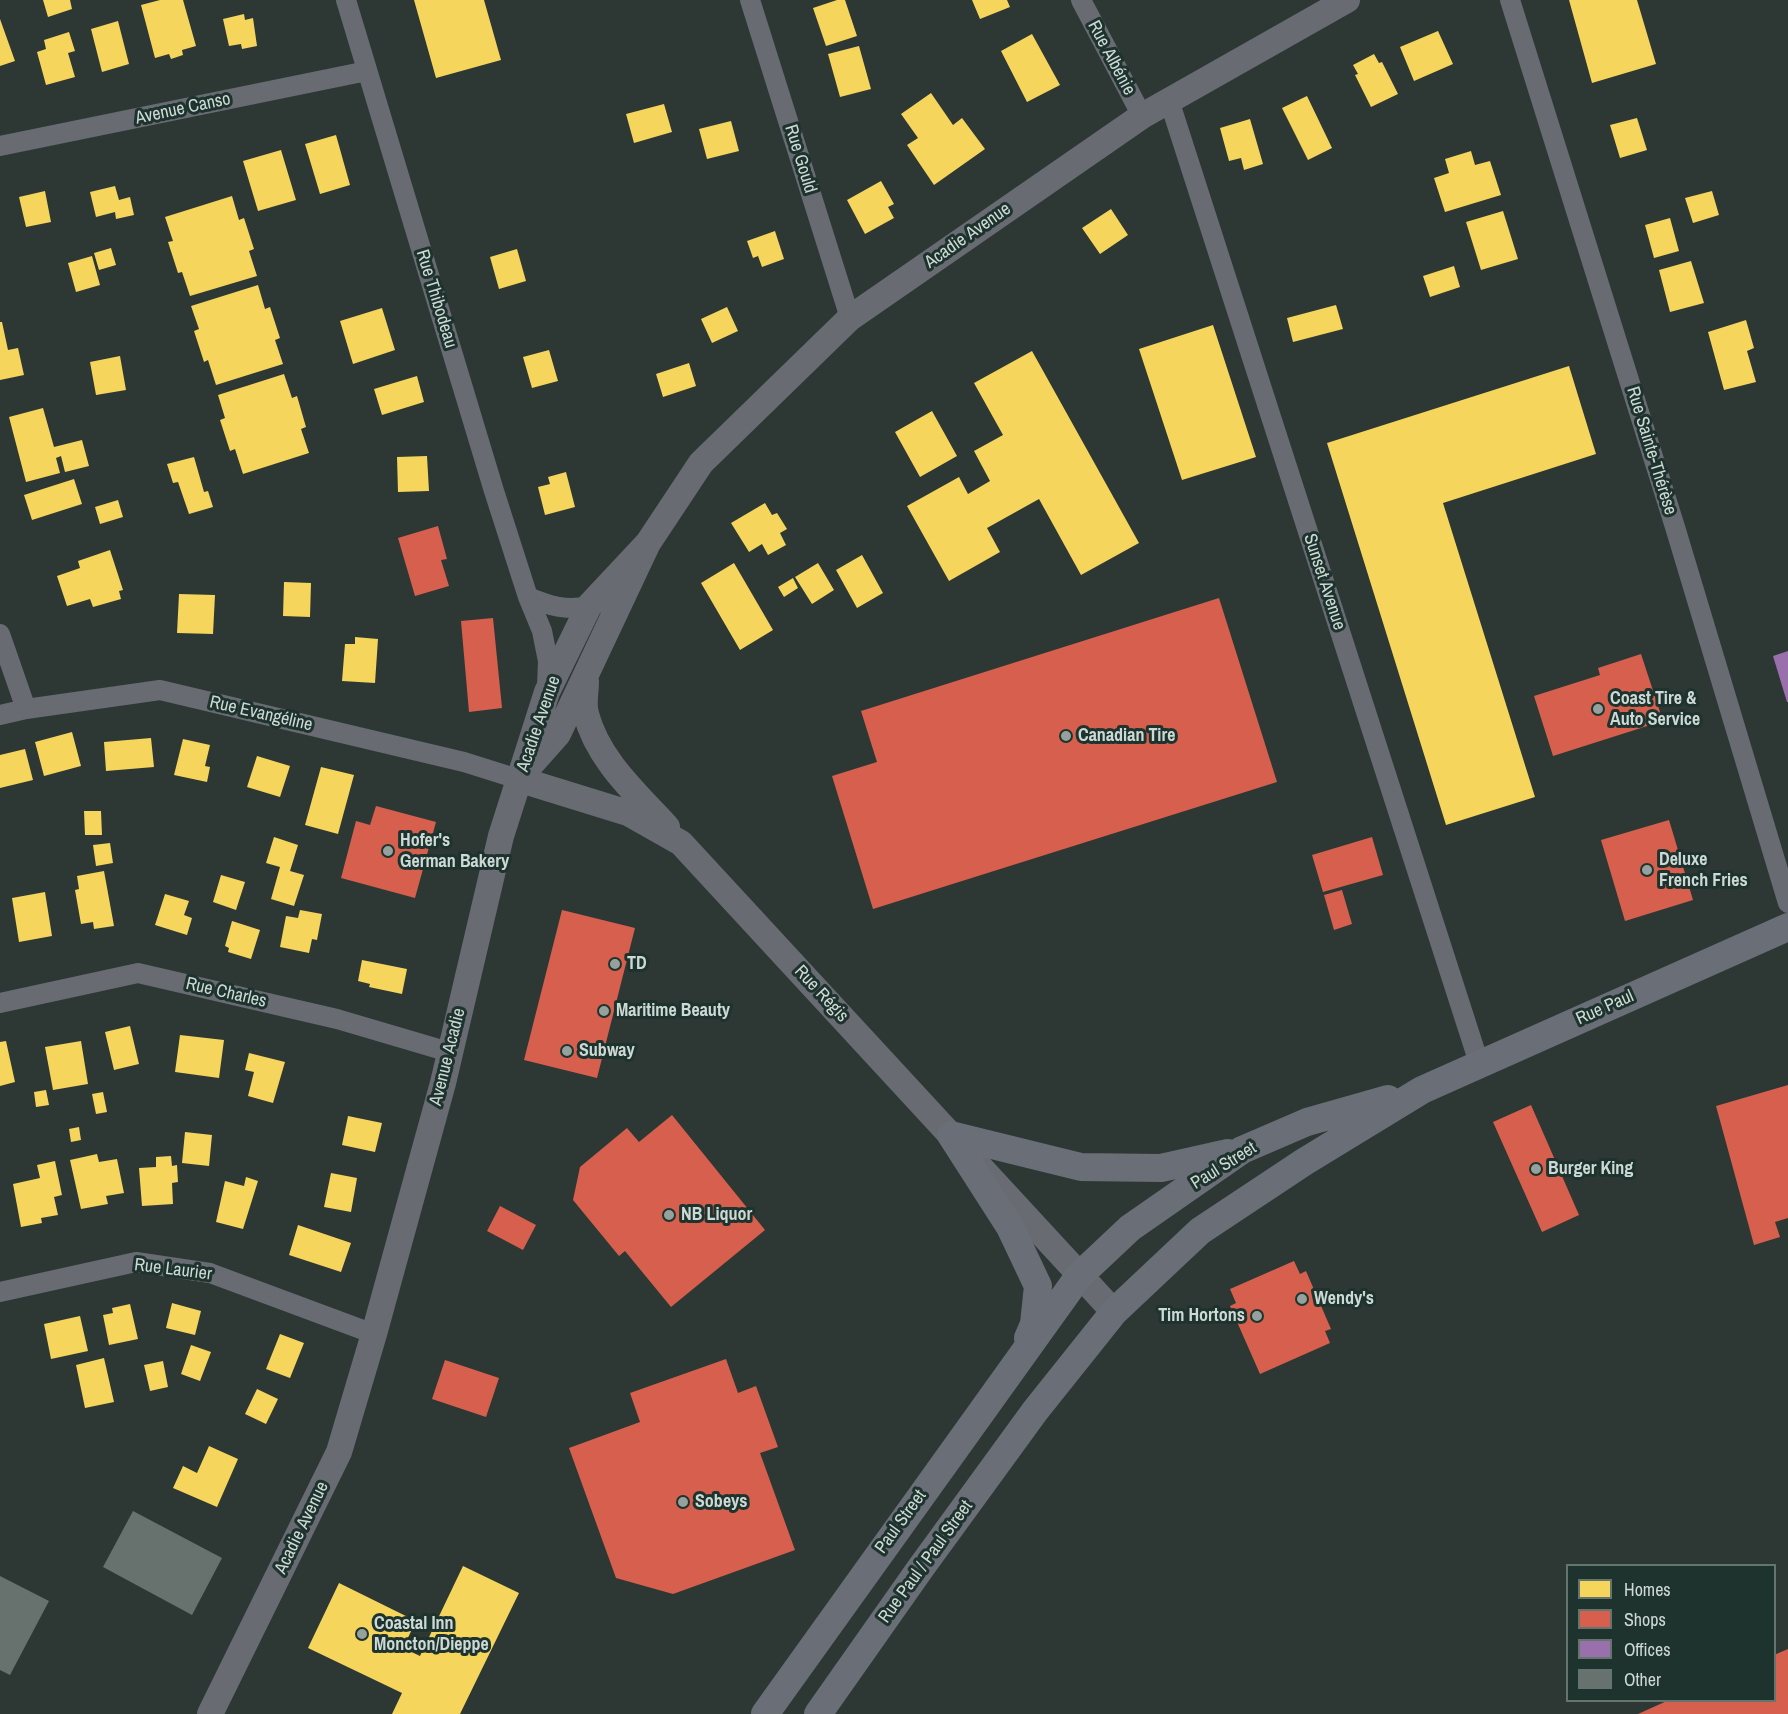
<!DOCTYPE html>
<html>
<head>
<meta charset="utf-8">
<style>
  body { margin:0 }
  #map { position:relative; width:1788px; height:1714px; overflow:hidden; background:#2d3835; font-family:"Archivo Narrow",sans-serif }
  canvas { display:block }
  .legend { position:absolute; left:1566px; top:1564px; width:210px; height:138px; box-sizing:border-box; background:#1e332d; border:2px solid #647570; margin:0; padding:8px 10px; list-style:none; font-size:18px; color:#cdd9d5 }
  .legend li { display:flex; align-items:center; gap:12px; height:30px }
  .legend b { width:30px; border:2px solid #647570 }
</style>
</head>
<body>
<div id="map">
<canvas width="1788" height="1714"></canvas>
<ul class="legend">
<li><b style="height:16px;background:#f6d55c"></b>Homes</li>
<li><b style="height:16px;background:#d6604d"></b>Shops</li>
<li><b style="height:16px;background:#9970ab"></b>Offices</li>
<li><b style="height:16px;background:#67716e"></b>Other</li>
</ul>
</div>
<script>
const ctx = document.querySelector('canvas').getContext('2d');
ctx.lineJoin = 'round';
function fill(path, color) { ctx.fillStyle = color; ctx.fill(path, 'evenodd'); }
function stroke(path, color, width, dash) { ctx.strokeStyle = color; ctx.lineWidth = width; ctx.lineCap = dash ? 'butt' : 'round'; ctx.setLineDash(dash || []); ctx.stroke(path); }
function write(font, color, halo, rows, align = 'center') {
  ctx.font = font + ' "Archivo Narrow",sans-serif'; ctx.lineWidth = 6; ctx.setLineDash([]); ctx.textBaseline = 'middle'; ctx.strokeStyle = halo; ctx.fillStyle = color; for (const [text, x, y, turn = 0] of rows) {
    ctx.save(); ctx.translate(x, y); ctx.rotate((+turn || 0) * Math.PI / 180); ctx.textAlign = isNaN(turn) ? turn : align; if (halo) ctx.strokeText(text, 0, 0); ctx.fillText(text, 0, 0); ctx.restore();
  }
}
const homes = new Path2D(`
  M 43,0 L 70,0 L 72,9 L 48,17 Z
  M 160,0 L 183,0 L 196,46 L 182,50 L 183,55 L 171,59 L 169,54 L 155,58 L 141,5 Z
  M 414,0 L 484,0 L 501,60 L 436,78 Z
  M 837,0 L 845,0 L 857,36 L 826,46 L 813,8 Z
  M 972,0 L 1007,0 L 1010,7 L 980,19 Z
  M 1569,0 L 1637,0 L 1656,64 L 1592,83 Z
  M 244,14 L 245,20 L 253,18 L 257,46 L 242,49 L 241,44 L 229,46 L 223,19 Z
  M 0,19 L 15,61 L 0,66 Z
  M 118,21 L 129,64 L 102,72 L 91,29 Z
  M 1438,31 L 1453,64 L 1414,81 L 1400,47 Z
  M 69,32 L 75,51 L 68,53 L 75,77 L 46,85 L 37,52 L 46,49 L 44,40 Z
  M 1032,34 L 1060,85 L 1027,102 L 1001,51 Z
  M 859,46 L 871,89 L 840,97 L 828,54 Z
  M 1374,54 L 1379,63 L 1382,62 L 1398,94 L 1371,107 L 1355,75 L 1358,74 L 1353,65 Z
  M 931,93 L 953,125 L 962,118 L 985,149 L 934,185 L 907,145 L 918,138 L 901,114 Z
  M 1307,96 L 1332,148 L 1308,160 L 1282,108 Z
  M 664,104 L 672,132 L 634,143 L 626,114 Z
  M 1637,118 L 1647,150 L 1620,158 L 1610,125 Z
  M 1250,119 L 1263,164 L 1244,170 L 1241,158 L 1229,161 L 1220,128 Z
  M 731,121 L 739,151 L 707,159 L 699,129 Z
  M 336,135 L 350,185 L 320,194 L 305,144 Z
  M 281,150 L 296,200 L 258,211 L 243,161 Z
  M 1471,151 L 1475,165 L 1490,161 L 1501,195 L 1445,212 L 1434,178 L 1449,173 L 1445,159 Z
  M 881,181 L 894,204 L 888,207 L 894,218 L 865,234 L 847,200 Z
  M 115,186 L 119,200 L 130,197 L 134,215 L 116,219 L 115,212 L 96,217 L 90,192 Z
  M 45,191 L 51,222 L 26,227 L 19,197 Z
  M 1712,191 L 1719,215 L 1693,223 L 1685,198 Z
  M 232,196 L 239,220 L 244,218 L 254,249 L 249,251 L 257,276 L 190,296 L 182,272 L 178,273 L 168,242 L 173,241 L 165,217 Z
  M 1111,209 L 1128,235 L 1100,254 L 1082,228 Z
  M 1503,211 L 1518,259 L 1481,270 L 1466,222 Z
  M 1670,218 L 1679,251 L 1654,258 L 1645,225 Z
  M 775,231 L 784,259 L 762,267 L 758,256 L 753,258 L 747,241 Z
  M 111,248 L 116,265 L 99,270 L 94,253 Z
  M 517,249 L 526,281 L 499,289 L 490,257 Z
  M 92,256 L 100,285 L 76,292 L 68,263 Z
  M 1691,261 L 1704,303 L 1670,312 L 1659,270 Z
  M 1454,266 L 1460,287 L 1430,297 L 1423,276 Z
  M 258,285 L 265,309 L 270,307 L 280,338 L 275,340 L 283,364 L 216,385 L 208,360 L 204,362 L 194,331 L 199,329 L 191,306 Z
  M 1336,305 L 1343,329 L 1293,342 L 1287,318 Z
  M 727,307 L 738,331 L 712,343 L 701,319 Z
  M 382,308 L 395,350 L 353,364 L 340,321 Z
  M 1746,320 L 1754,348 L 1747,351 L 1756,382 L 1724,390 L 1708,332 Z
  M 0,322 L 2,322 L 8,350 L 18,348 L 24,375 L 0,380 Z
  M 1213,325 L 1256,457 L 1182,480 L 1139,349 Z
  M 549,350 L 558,381 L 532,388 L 523,357 Z
  M 1032,351 L 1139,543 L 1081,575 L 1039,499 L 987,528 L 1000,552 L 949,581 L 907,506 L 959,477 L 968,494 L 990,481 L 974,451 L 1003,435 L 974,383 Z
  M 120,356 L 126,390 L 96,395 L 90,362 Z
  M 689,363 L 696,386 L 663,397 L 656,374 Z
  M 1569,366 L 1596,454 L 1443,503 L 1535,797 L 1446,825 L 1327,443 Z
  M 284,374 L 292,398 L 297,396 L 306,427 L 301,429 L 309,453 L 243,474 L 235,449 L 230,451 L 220,420 L 225,418 L 218,395 Z
  M 417,376 L 424,402 L 382,415 L 374,389 Z
  M 43,408 L 54,447 L 82,440 L 89,466 L 65,472 L 61,456 L 56,458 L 60,473 L 26,482 L 9,417 Z
  M 932,411 L 957,456 L 920,477 L 895,432 Z
  M 427,456 L 429,491 L 398,492 L 397,457 Z
  M 194,457 L 204,492 L 208,491 L 213,507 L 189,514 L 178,482 L 173,483 L 167,464 Z
  M 566,472 L 575,507 L 545,515 L 538,487 L 550,484 L 548,477 Z
  M 74,479 L 82,504 L 32,520 L 24,495 Z
  M 118,500 L 123,517 L 100,524 L 95,507 Z
  M 765,503 L 772,515 L 777,513 L 787,529 L 780,533 L 786,545 L 768,555 L 762,544 L 749,552 L 731,523 Z
  M 110,550 L 123,590 L 119,591 L 121,599 L 93,607 L 90,599 L 67,606 L 57,576 L 80,568 L 78,561 Z
  M 862,555 L 883,593 L 857,608 L 836,570 Z
  M 734,563 L 773,630 L 740,650 L 701,583 Z
  M 818,563 L 834,590 L 812,604 L 795,577 Z
  M 793,578 L 798,588 L 784,597 L 778,587 Z
  M 284,582 L 311,583 L 310,617 L 283,616 Z
  M 179,594 L 215,595 L 213,634 L 177,633 Z
  M 355,637 L 378,639 L 375,683 L 342,681 L 345,644 L 355,644 Z
  M 72,732 L 81,766 L 44,776 L 35,742 Z
  M 151,738 L 154,767 L 106,771 L 104,742 Z
  M 183,739 L 210,745 L 205,766 L 210,767 L 207,782 L 174,775 Z
  M 25,749 L 33,780 L 0,788 L 0,755 Z
  M 257,756 L 290,766 L 280,797 L 247,787 Z
  M 321,767 L 354,775 L 338,834 L 305,825 Z
  M 84,811 L 101,811 L 102,835 L 85,835 Z
  M 274,837 L 298,845 L 290,871 L 304,875 L 294,906 L 271,899 L 280,867 L 266,863 Z
  M 110,843 L 113,863 L 96,866 L 93,845 Z
  M 104,871 L 114,926 L 94,929 L 93,922 L 81,924 L 75,890 L 79,889 L 77,876 Z
  M 221,875 L 245,882 L 236,910 L 213,902 Z
  M 45,892 L 52,936 L 19,942 L 12,898 Z
  M 165,894 L 189,901 L 184,915 L 192,918 L 187,935 L 155,925 Z
  M 300,910 L 322,914 L 317,940 L 312,939 L 309,953 L 280,947 L 286,916 L 298,918 Z
  M 232,921 L 260,930 L 251,959 L 228,952 L 229,948 L 225,946 Z
  M 362,960 L 407,969 L 402,994 L 369,987 L 370,984 L 358,981 Z
  M 130,1026 L 139,1064 L 114,1070 L 105,1032 Z
  M 180,1035 L 224,1040 L 219,1078 L 175,1072 Z
  M 6,1041 L 15,1082 L 0,1086 L 0,1042 Z
  M 81,1041 L 88,1084 L 53,1090 L 45,1047 Z
  M 249,1053 L 285,1062 L 273,1103 L 248,1096 L 254,1072 L 245,1070 Z
  M 46,1090 L 49,1105 L 36,1107 L 34,1092 Z
  M 103,1092 L 107,1112 L 96,1114 L 92,1094 Z
  M 348,1116 L 382,1123 L 375,1152 L 342,1145 Z
  M 79,1127 L 81,1140 L 71,1142 L 69,1129 Z
  M 185,1132 L 212,1135 L 209,1166 L 182,1163 Z
  M 97,1154 L 99,1162 L 117,1159 L 124,1193 L 106,1196 L 108,1204 L 81,1209 L 70,1160 Z
  M 171,1156 L 172,1166 L 177,1165 L 178,1182 L 172,1183 L 173,1204 L 142,1206 L 139,1168 L 156,1167 L 156,1157 Z
  M 55,1161 L 62,1195 L 54,1197 L 58,1215 L 41,1218 L 42,1223 L 21,1227 L 13,1184 L 40,1178 L 37,1165 Z
  M 331,1173 L 357,1178 L 351,1212 L 324,1207 Z
  M 246,1177 L 258,1181 L 243,1229 L 216,1222 L 225,1181 L 244,1186 Z
  M 298,1225 L 351,1243 L 341,1272 L 289,1255 Z
  M 172,1303 L 201,1311 L 195,1335 L 166,1328 Z
  M 130,1304 L 138,1339 L 109,1345 L 103,1315 L 113,1313 L 112,1308 Z
  M 80,1316 L 88,1351 L 51,1359 L 44,1324 Z
  M 280,1334 L 304,1343 L 290,1378 L 266,1369 Z
  M 191,1345 L 211,1352 L 200,1381 L 181,1374 Z
  M 104,1358 L 114,1402 L 85,1408 L 76,1365 Z
  M 163,1361 L 168,1387 L 150,1391 L 144,1365 Z
  M 257,1389 L 278,1399 L 266,1424 L 245,1414 Z
  M 209,1446 L 238,1459 L 217,1507 L 173,1488 L 183,1466 L 197,1473 Z
  M 463,1566 L 519,1593 L 460,1714 L 392,1714 L 402,1693 L 308,1648 L 339,1583 L 416,1621 L 403,1648 L 420,1656 Z`);
const shops = new Path2D(`
  M 438,526 L 447,559 L 441,560 L 449,586 L 415,596 L 398,538 Z
  M 1219,598 L 1277,782 L 873,909 L 832,776 L 877,762 L 861,711 Z
  M 493,618 L 502,708 L 469,712 L 461,621 Z
  M 1641,654 L 1663,721 L 1553,756 L 1534,696 L 1600,675 L 1598,668 Z
  M 376,806 L 436,822 L 415,898 L 341,878 L 356,821 L 370,825 Z
  M 1669,820 L 1693,900 L 1625,921 L 1601,840 Z
  M 1372,837 L 1383,875 L 1323,892 L 1312,855 Z
  M 1342,890 L 1352,924 L 1334,930 L 1324,895 Z
  M 562,910 L 635,928 L 597,1078 L 524,1060 Z
  M 1788,1085 L 1788,1218 L 1775,1222 L 1780,1237 L 1754,1245 L 1716,1106 Z
  M 1531,1105 L 1579,1215 L 1542,1232 L 1493,1122 Z
  M 672,1115 L 765,1230 L 671,1307 L 625,1251 L 619,1256 L 573,1200 L 580,1167 L 627,1128 L 639,1142 Z
  M 500,1206 L 536,1225 L 523,1250 L 487,1231 Z
  M 1294,1261 L 1300,1274 L 1306,1271 L 1331,1329 L 1325,1331 L 1330,1343 L 1260,1374 L 1230,1306 L 1236,1303 L 1230,1289 Z
  M 726,1359 L 738,1393 L 756,1386 L 778,1447 L 760,1453 L 795,1550 L 673,1594 L 616,1578 L 569,1448 L 640,1422 L 630,1393 Z
  M 445,1360 L 499,1378 L 486,1417 L 432,1399 Z
  M 1788,1649 L 1788,1714 L 1638,1714 L 1669,1700 L 1774,1700 L 1774,1655 Z`);
const offices = new Path2D(`
  M 1788,651 L 1788,702 L 1787,702 L 1773,656 Z`);
const building = new Path2D(`
  M 133,1511 L 222,1558 L 192,1615 L 103,1567 Z
  M 0,1576 L 49,1601 L 10,1675 L 0,1670 Z`);
const minor = new Path2D(`
  M 346,0 L 494,491 L 528,597 L 542,631 L 548,661 L 547,686
  M 750,0 L 850,318
  M 1081,0 L 1142,116
  M 1510,0 L 1675,527 L 1788,903
  M 1169,100 L 1479,1063
  M 0,146 L 367,71
  M 528,597 C 550,606 566,611 589,606
  M 0,634 L 26,709
  M 0,715 L 26,709 L 160,690 L 464,762 L 518,779
  M 0,1003 L 138,973 L 337,1019 L 449,1052
  M 0,1292 L 136,1262 L 210,1273 L 374,1334`);
const tertiary = new Path2D(`
  M 586,681 C 586,692 583,704 586,714 C 598,760 636,793 667,827
  M 526,770 L 558,734 L 648,543 L 701,463 L 850,318 L 1142,116 L 1347,0
  M 518,779 L 628,813 L 681,843 L 1114,1312
  M 210,1714 L 339,1452 L 374,1334 L 443,1083 L 501,836 L 547,692 L 589,606 L 648,543`);
const secondary = new Path2D(`
  M 951,1135 L 1081,1167 L 1161,1168 L 1228,1153
  M 951,1135 L 1010,1227 L 1038,1286 L 1034,1324 L 1028,1338
  M 765,1714 L 1079,1276 L 1130,1228 L 1242,1150 L 1307,1122 L 1388,1099
  M 818,1714 L 920,1569 L 1035,1411 L 1114,1312 L 1200,1231 L 1304,1162 L 1422,1090 L 1788,927`);
const markers = [
  [1598,709,6,"#95a19d"],
  [1066,736,6,"#95a19d"],
  [388,851,6,"#95a19d"],
  [1647,870,6,"#95a19d"],
  [615,964,6,"#95a19d"],
  [604,1011,6,"#95a19d"],
  [567,1051,6,"#95a19d"],
  [1536,1169,6,"#95a19d"],
  [669,1215,6,"#95a19d"],
  [1302,1299,6,"#95a19d"],
  [1257,1316,6,"#95a19d"],
  [683,1502,6,"#95a19d"],
  [362,1634,6,"#95a19d"]
];
const streetNames = [
  ["Rue Albénie",1111,58,62],
  ["Avenue Canso",183,109,-12],
  ["Rue Gould",800,159,73],
  ["Acadie Avenue",968,236,-35],
  ["Rue Thibodeau",436,299,73],
  ["Rue Sainte-Thérèse",1651,451,73],
  ["Sunset Avenue",1324,582,72],
  ["Rue Evangéline",261,714,13],
  ["Acadie Avenue",539,724,-71],
  ["Rue Charles",226,993,13],
  ["Rue Régis",821,994,47],
  ["Rue Paul",1605,1008,-24],
  ["Avenue Acadie",448,1057,-76],
  ["Paul Street",1224,1166,-32],
  ["Rue Laurier",173,1270,7],
  ["Paul Street",901,1522,-54],
  ["Acadie Avenue",302,1528,-64],
  ["Rue Paul / Paul Street",926,1562,-54]
];
const poiNames = [
  ["Coast Tire &",1610,699],
  ["Auto Service",1610,720],
  ["Canadian Tire",1078,736],
  ["Hofer's",400,841],
  ["German Bakery",400,862],
  ["Deluxe",1659,860],
  ["French Fries",1659,881],
  ["TD",627,964],
  ["Maritime Beauty",616,1011],
  ["Subway",579,1051],
  ["Burger King",1548,1169],
  ["NB Liquor",681,1215],
  ["Wendy's",1314,1299],
  ["Tim Hortons",1245,1316,"right"],
  ["Sobeys",695,1502],
  ["Coastal Inn",374,1624],
  ["Moncton/Dieppe",374,1645]
];
fill(homes, '#f6d55c');
fill(shops, '#d6604d');
fill(offices, '#9970ab');
fill(building, '#67716e');
stroke(minor, '#696b73', 20);
stroke(tertiary, '#696b73', 26);
stroke(secondary, '#6a6e76', 28);
for (const [x, y, r, color] of markers) { const dot = new Path2D(); dot.arc(x, y, r, 0, 2 * Math.PI); ctx.fillStyle = color; ctx.fill(dot); stroke(dot, '#1e332d', 2); }
write('18px', '#cdd9d5', '#1e332d', streetNames);
write('bold 18px', '#cdd9d5', '#1e332d', poiNames, 'left');
</script>
</body>
</html>
